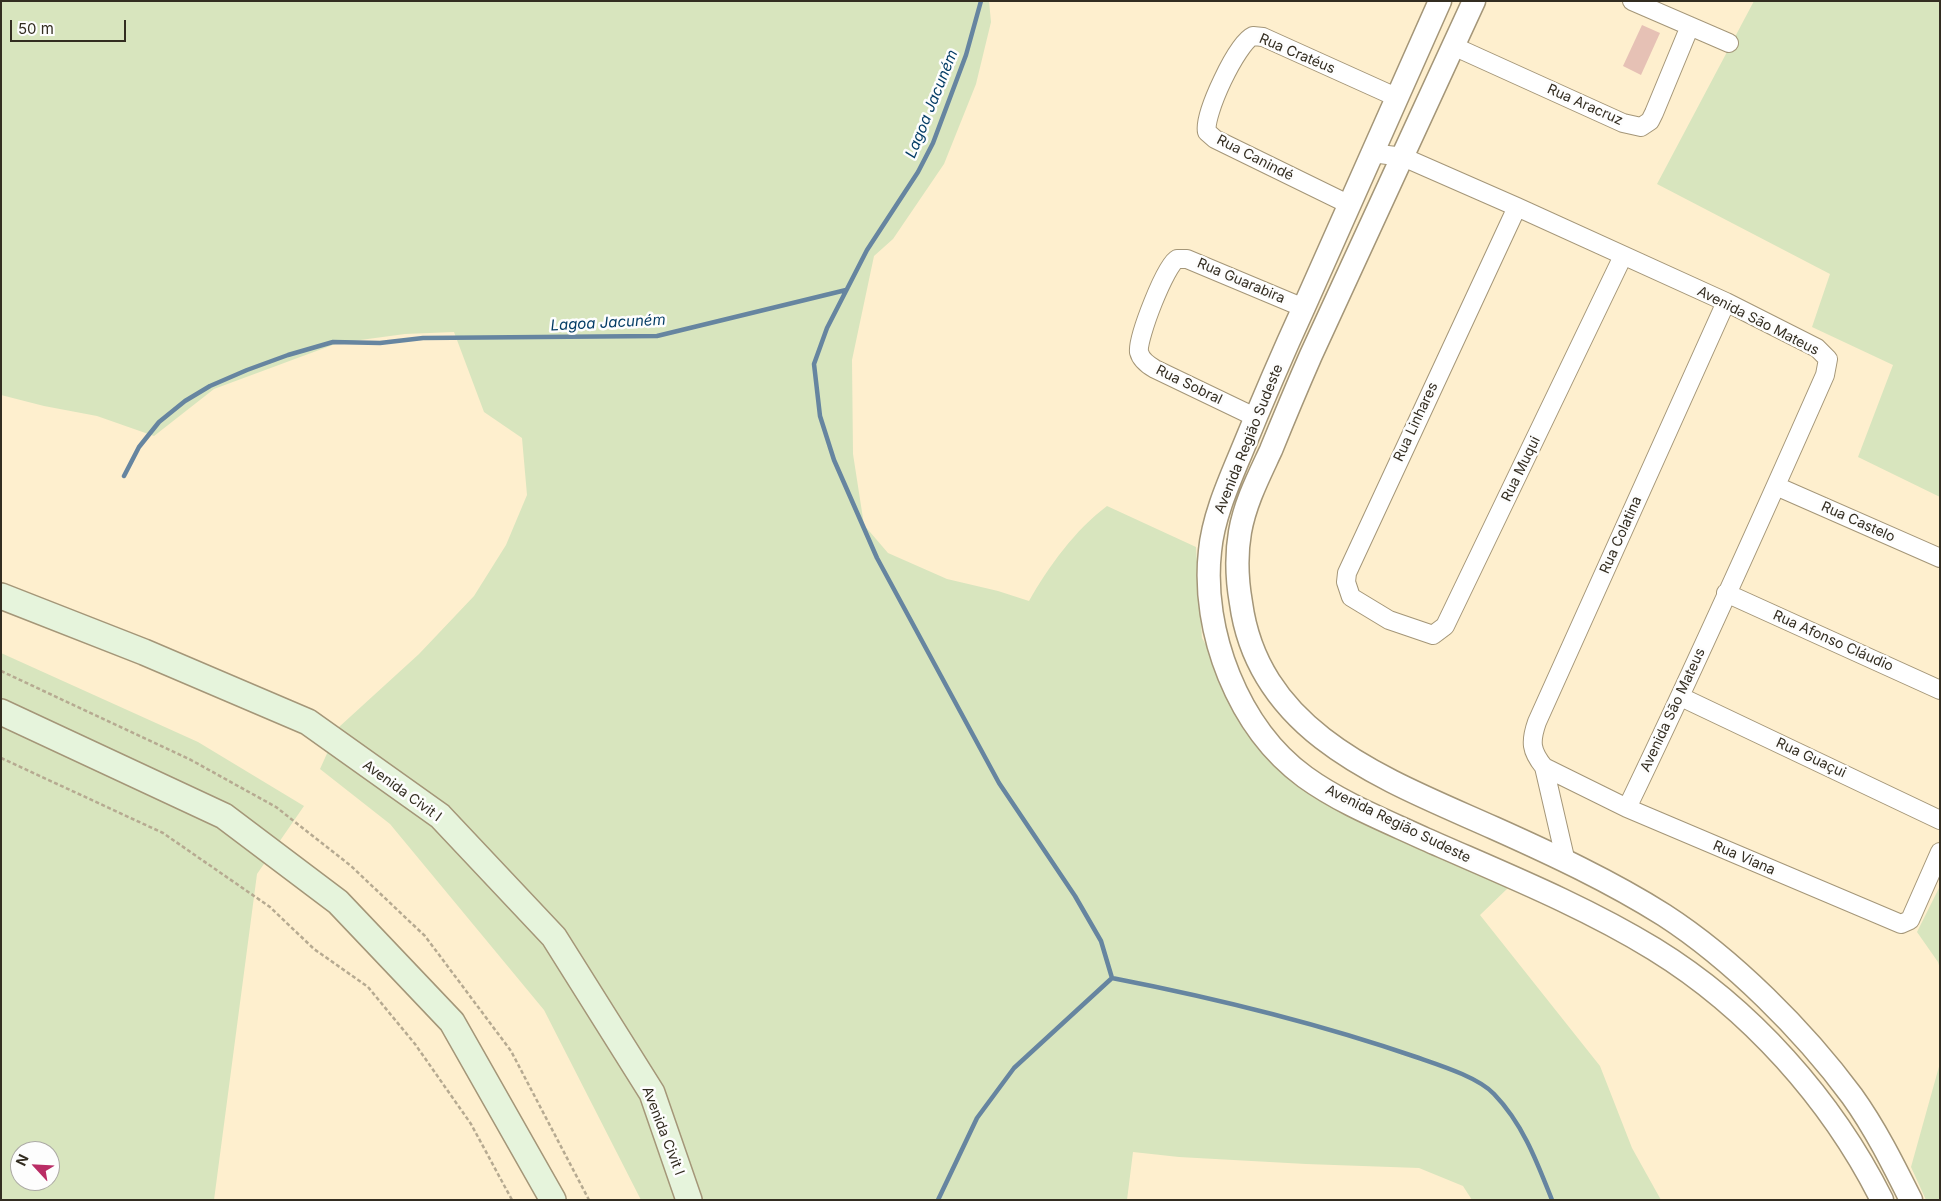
<!DOCTYPE html>
<html>
<head>
<meta charset="utf-8">
<style>
  body { margin:0 }
  #map { position:relative; width:1941px; height:1201px; overflow:hidden; background:#feefce; font-family:Inter,sans-serif }
  canvas { display:block }
  .frame { position:absolute; inset:0; border:2px solid #332d21; pointer-events:none }
  .north { position:absolute; left:10px; top:1141px; width:50px; height:50px; box-sizing:border-box; background:#fdfdfd; border:1px solid #acaaa5; border-radius:50%; rotate:295deg; font-size:14px; font-weight:700; line-height:20px; text-align:center; color:#332d21 }
  .north::after { content:''; display:block; margin:auto; width:18px; height:22px; background:#b92d65; clip-path:polygon(50% 0,100% 100%,50% 72%,0 100%) }
  .scale { position:absolute; left:10px; top:20px; width:116px; height:22px; box-sizing:border-box; border:2px solid #332d21; border-top:0; padding-left:6px; font-size:15px; line-height:18px; white-space:nowrap; color:#332d21; -webkit-text-stroke:4px #fdfdfd; paint-order:stroke }
</style>
</head>
<body>
<div id="map">
<canvas width="1941" height="1201"></canvas>
<div class="frame"></div>
<div class="north">N</div>
<div class="scale">50 m</div>
</div>
<script>
const ctx = document.querySelector('canvas').getContext('2d');
ctx.lineJoin = 'round';
function fill(path, color) { ctx.fillStyle = color; ctx.fill(path, 'evenodd'); }
function stroke(path, color, width, dash) { ctx.strokeStyle = color; ctx.lineWidth = width; ctx.lineCap = dash ? 'butt' : 'round'; ctx.setLineDash(dash || []); ctx.stroke(path); }
function write(font, color, halo, rows, align = 'center') {
  ctx.font = font + ' Inter,sans-serif'; ctx.lineWidth = 5; ctx.setLineDash([]); ctx.textBaseline = 'middle'; ctx.strokeStyle = halo; ctx.fillStyle = color; for (const [text, x, y, turn = 0] of rows) {
    ctx.save(); ctx.translate(x, y); ctx.rotate((+turn || 0) * Math.PI / 180); ctx.textAlign = isNaN(turn) ? turn : align; if (halo) ctx.strokeText(text, 0, 0); ctx.fillText(text, 0, 0); ctx.restore();
  }
}
const green = new Path2D(`
  M 1,1 L 989,1 L 991,22 L 976,84 L 944,164 L 893,239 L 874,256 L 852,360 L 853,454 L 864,525 L 888,553 L 947,579 L 998,591 L 1029,601 C 1049,566 1075,530 1107,506 L 1196,547 L 1202,638 L 1280,771 L 1426,852 L 1509,887 L 1480,915 L 1600,1066 L 1632,1148 L 1661,1200 L 1472,1200 L 1463,1186 L 1419,1168 L 1306,1164 L 1179,1157 L 1133,1152 L 1127,1200 L 641,1200 L 544,1010 L 390,824 L 320,769 L 339,727 L 419,654 L 474,596 L 506,545 L 527,495 L 522,438 L 484,412 L 454,332 L 405,334 L 338,343 L 214,389 L 154,436 L 97,416 L 44,406 L 1,395 Z
  M 1754,1 L 1940,1 L 1940,497 L 1858,457 L 1893,365 L 1812,327 L 1830,274 L 1657,184 Z
  M 1,653 L 198,742 L 304,806 L 257,874 L 214,1200 L 1,1200 ZM 20,1151 L 50,1151 L 50,1181 L 20,1181 Z
  M 1940,886 L 1940,969 L 1938,962 L 1917,932 Z
  M 1940,1063 L 1940,1200 L 1926,1200 L 1911,1167 Z`);
const stream = new Path2D(`
  M 981,1 L 966,55 L 933,143 L 918,172 L 867,250 L 827,328 L 814,364 L 820,416 L 834,460 L 877,558 L 999,783 L 1075,896 L 1101,941 L 1112,978
  M 124,476 L 139,447 L 159,422 L 185,401 L 210,386 L 247,370 L 288,355 L 333,342 L 380,343 L 423,338 L 657,336 L 846,290
  M 1112,978 C 1215,998 1317,1023 1416,1057 C 1439,1065 1478,1077 1494,1094 C 1523,1124 1537,1162 1552,1200
  M 938,1200 L 977,1118 L 1014,1068 L 1112,978`);
const building = new Path2D(`
  M 1642,25 L 1660,33 L 1641,75 L 1623,66 Z`);
const path = new Path2D(`
  M 1,671 L 191,760 L 276,807 L 351,866 L 425,936 L 511,1051 L 589,1200
  M 1,758 L 163,833 L 270,907 L 314,949 L 368,987 L 415,1044 L 471,1124 L 512,1200`);
const minor = new Path2D(`
  M 1632,1 L 1729,43
  M 1453,46 L 1623,123 L 1641,127 L 1650,121 L 1654,113 L 1690,26
  M 1372,153 L 1403,157 L 1517,207 L 1726,302 L 1817,348 L 1828,359 L 1825,375 C 1761,520 1696,665 1627,808
  M 1348,204 L 1215,139 L 1207,132 C 1203,115 1237,43 1253,36 L 1263,37 L 1396,97
  M 1517,207 L 1347,573 L 1346,582 L 1351,597 L 1389,620 L 1433,635 L 1445,626 L 1623,256
  M 1726,302 L 1537,722 C 1530,742 1531,751 1544,767 L 1627,808 L 1901,924 L 1910,920 L 1940,852
  M 1255,417 L 1155,369 C 1148,365 1141,360 1139,352 C 1137,338 1166,264 1177,259 L 1187,259 L 1304,308
  M 1776,486 L 1940,558
  M 1726,593 L 1940,690
  M 1681,697 L 1940,820
  M 1544,767 L 1566,862`);
const tertiary = new Path2D(`
  M 1440,1 C 1394,103 1350,205 1304,307 C 1282,355 1261,404 1241,453 C 1228,484 1213,518 1210,551 C 1201,631 1238,728 1305,777 C 1341,803 1384,820 1425,839 C 1502,873 1582,905 1654,949 C 1750,1008 1832,1100 1882,1200
  M 1474,1 C 1420,119 1365,237 1311,355 C 1297,387 1284,418 1271,450 C 1259,476 1245,503 1240,532 C 1236,555 1237,580 1241,603 C 1259,735 1387,780 1494,828 C 1552,854 1610,881 1664,915 C 1732,959 1804,1031 1852,1096 C 1875,1128 1893,1164 1911,1200`);
const secondary = new Path2D(`
  M 1,596 L 144,652 L 308,722 L 440,816 L 554,937 L 652,1093 L 689,1200
  M 1,712 L 224,816 L 338,902 L 452,1022 L 553,1200`);
const streetNames = [
  ["Rua Cratéus",1297,54,23],
  ["Rua Aracruz",1585,105,24],
  ["Rua Canindé",1255,158,27],
  ["Rua Guarabira",1241,281,23],
  ["Avenida São Mateus",1758,321,27],
  ["Rua Sobral",1189,385,26],
  ["Rua Linhares",1416,422,-65],
  ["Avenida Região Sudeste",1249,439,-68],
  ["Rua Muqui",1521,469,-64],
  ["Rua Castelo",1858,522,24],
  ["Rua Colatina",1621,535,-66],
  ["Rua Afonso Cláudio",1833,641,24],
  ["Avenida São Mateus",1673,710,-65],
  ["Rua Guaçui",1811,758,25],
  ["Avenida Civit I",402,791,36],
  ["Avenida Região Sudeste",1398,824,26],
  ["Rua Viana",1744,858,23],
  ["Avenida Civit I",663,1131,69]
];
const waterNames = [
  ["Lagoa Jacuném",932,104,-68],
  ["Lagoa Jacuném",608,323,-3]
];
fill(green, '#d8e5be');
stroke(stream, '#6685a0', 4.5);
fill(building, '#e6c1b5');
stroke(minor, '#a49678', 20);
stroke(tertiary, '#a49678', 25);
stroke(secondary, '#a49678', 28);
stroke(path, '#b6aa91', 2.5, [4, 2.5]);
stroke(minor, '#fff', 18);
stroke(tertiary, '#fff', 22);
stroke(secondary, '#e6f4dc', 25);
write('14px', '#332d21', '#fdfdfd', streetNames);
write('italic 15px', '#053d66', '#fdfdfd', waterNames);
</script>
</body>
</html>
